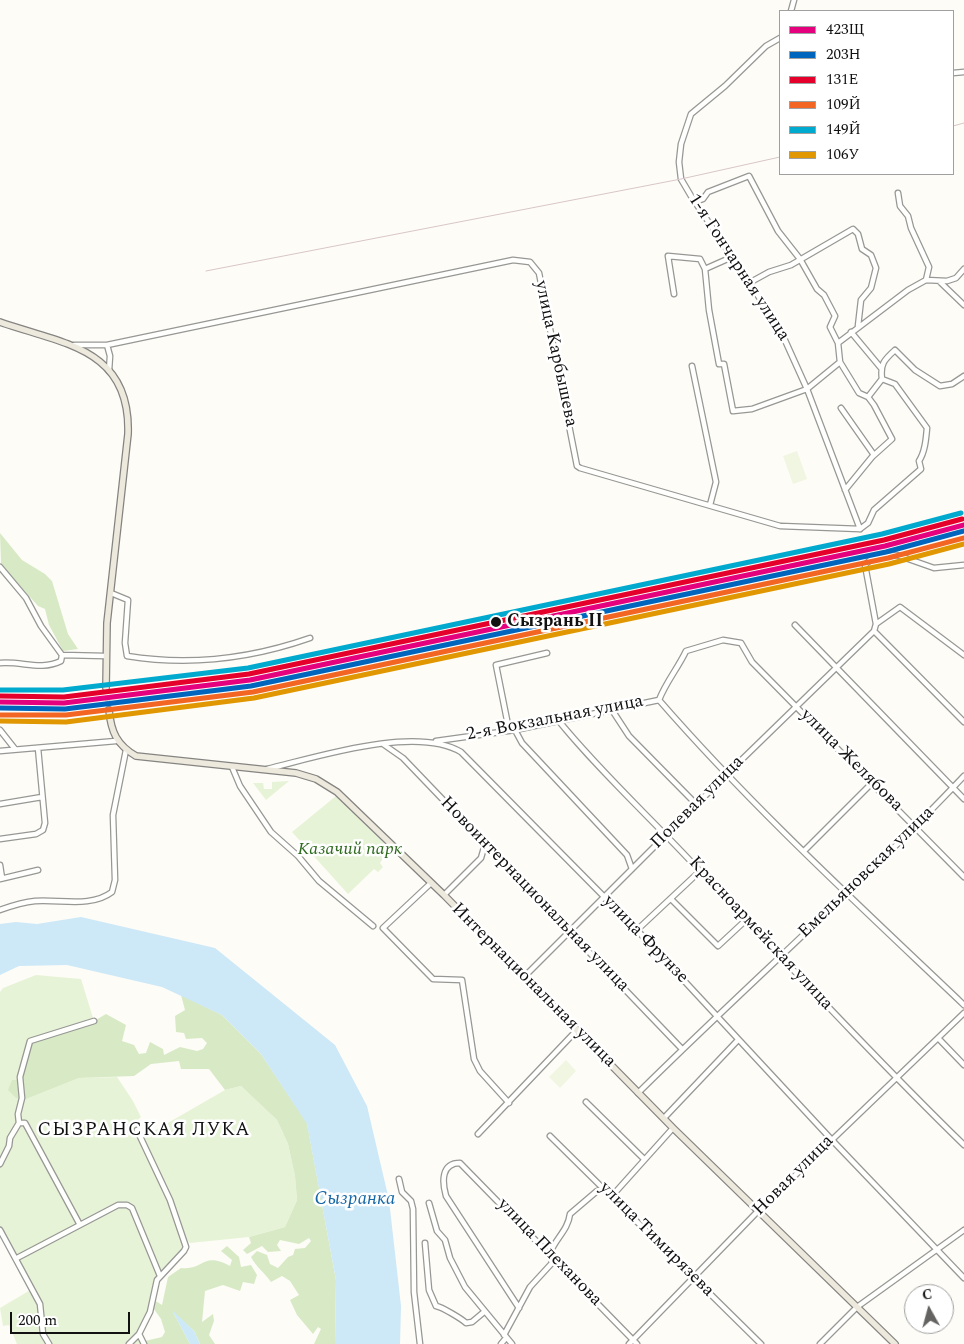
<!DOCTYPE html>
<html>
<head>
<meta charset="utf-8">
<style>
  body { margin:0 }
  #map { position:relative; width:964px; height:1344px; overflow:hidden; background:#fdfcf7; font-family:Spectral,serif }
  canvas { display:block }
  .legend { position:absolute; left:779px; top:10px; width:175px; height:165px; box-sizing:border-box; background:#fff; border:1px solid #a0a0a0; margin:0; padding:6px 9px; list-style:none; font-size:15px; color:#111 }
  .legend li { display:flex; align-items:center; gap:10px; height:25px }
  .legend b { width:25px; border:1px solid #a0a0a0 }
  .north { position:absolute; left:904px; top:1284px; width:50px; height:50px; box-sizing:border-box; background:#fff; border:1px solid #a0a0a0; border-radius:50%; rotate:353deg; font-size:14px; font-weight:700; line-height:20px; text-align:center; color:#111 }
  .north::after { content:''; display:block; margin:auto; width:18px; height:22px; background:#646362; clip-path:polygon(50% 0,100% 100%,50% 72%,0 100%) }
  .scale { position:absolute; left:10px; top:1312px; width:120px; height:22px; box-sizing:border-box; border:2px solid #111; border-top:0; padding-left:6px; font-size:15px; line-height:18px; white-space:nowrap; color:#111; -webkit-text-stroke:4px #fff; paint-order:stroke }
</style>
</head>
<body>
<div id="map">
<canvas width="964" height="1344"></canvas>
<ul class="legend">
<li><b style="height:6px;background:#e5007d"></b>423Щ</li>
<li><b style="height:6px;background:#0065bd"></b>203Н</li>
<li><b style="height:6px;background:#e4002b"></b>131Е</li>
<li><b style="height:6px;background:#f26522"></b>109Й</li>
<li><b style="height:6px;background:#00a9ce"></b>149Й</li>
<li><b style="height:6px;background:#e09702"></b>106У</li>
</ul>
<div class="north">С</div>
<div class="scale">200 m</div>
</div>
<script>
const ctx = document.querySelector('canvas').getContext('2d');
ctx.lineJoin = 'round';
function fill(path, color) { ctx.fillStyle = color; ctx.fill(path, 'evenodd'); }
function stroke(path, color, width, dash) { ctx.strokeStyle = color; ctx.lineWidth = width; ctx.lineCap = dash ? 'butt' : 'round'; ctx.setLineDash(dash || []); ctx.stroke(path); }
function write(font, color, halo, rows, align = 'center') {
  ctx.font = font + ' Spectral,serif'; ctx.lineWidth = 5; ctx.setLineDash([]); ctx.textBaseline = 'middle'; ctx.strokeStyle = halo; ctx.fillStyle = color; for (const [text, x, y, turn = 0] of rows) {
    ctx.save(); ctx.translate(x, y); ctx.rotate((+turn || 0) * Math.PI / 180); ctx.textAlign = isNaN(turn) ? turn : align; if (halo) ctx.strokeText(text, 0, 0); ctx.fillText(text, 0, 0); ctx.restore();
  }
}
const green = new Path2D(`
  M 289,781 L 266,800 L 253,783 L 263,783 L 264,789 L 272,789 L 272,782 Z
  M 336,796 L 390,849 L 380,863 L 383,867 L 378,872 L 374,869 L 348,894 L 292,832 Z
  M 36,975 L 81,979 L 94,1021 L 24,1100 L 79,1078 L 117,1077 L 133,1101 L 141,1117 L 133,1124 L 140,1139 L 225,1090 L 241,1086 L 277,1120 L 288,1144 L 295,1176 L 297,1200 L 285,1227 L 249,1237 L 190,1243 L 184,1237 L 186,1247 L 159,1278 L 150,1312 L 139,1334 L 144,1344 L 17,1344 L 9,1325 L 3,1326 L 0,1308 L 32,1289 L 0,1230 L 0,992 L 3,988 Z`);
const forest = new Path2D(`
  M 0,533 L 22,560 L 45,574 L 52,581 L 68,634 L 78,649 L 63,651 L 49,625 L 45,609 L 38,606 L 4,568 L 1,563 Z
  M 181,995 L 222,1015 L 261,1054 L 307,1123 L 336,1280 L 335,1344 L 314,1344 L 321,1329 L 318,1327 L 313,1334 L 297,1315 L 290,1300 L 299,1295 L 290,1281 L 282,1276 L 271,1282 C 265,1273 256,1267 251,1257 L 257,1251 L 267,1255 L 270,1264 L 278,1268 L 288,1257 L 293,1255 L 295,1249 L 305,1248 L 311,1241 L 309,1238 L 299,1244 L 280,1240 L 277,1245 L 281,1251 L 268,1252 L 262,1246 L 247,1254 L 243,1250 L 251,1243 L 249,1237 L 285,1227 L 297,1200 L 295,1176 L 288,1144 L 277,1120 L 241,1086 L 225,1090 L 209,1069 L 181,1069 L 179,1061 L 151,1064 L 134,1076 L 79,1078 L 24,1100 L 16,1098 L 8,1090 L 12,1080 L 20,1080 L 30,1041 L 94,1021 L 106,1014 L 126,1025 L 122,1041 L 134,1045 L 139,1054 L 146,1053 L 150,1042 L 163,1049 L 164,1055 L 180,1047 L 197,1051 L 203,1049 L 207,1043 L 202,1038 L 186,1039 L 184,1033 L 176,1032 L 175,1016 L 185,1010 Z
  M 227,1246 L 239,1257 L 241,1267 L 251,1265 L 257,1275 L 254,1284 L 243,1282 L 240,1291 L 223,1285 L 205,1291 L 202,1322 L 213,1314 L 214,1321 L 209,1335 L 215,1344 L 200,1344 L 194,1331 L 173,1312 L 190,1344 L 146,1344 L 145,1341 L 162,1337 L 165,1332 L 161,1319 L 151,1305 L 154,1300 L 162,1305 L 168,1277 L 181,1268 C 204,1271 202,1251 230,1266 L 232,1260 L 221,1251 Z`);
const pitch = new Path2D(`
  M 797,451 L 807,479 L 793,484 L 783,456 Z
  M 566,1060 L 576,1071 L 560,1088 L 549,1077 Z`);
const water = new Path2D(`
  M 81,917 L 215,948 L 335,1045 L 367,1106 L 389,1200 L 401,1306 L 400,1344 L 335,1344 L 336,1280 L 307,1124 L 261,1054 L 222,1015 L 162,987 L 67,965 L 19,966 L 0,975 L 0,924 L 16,922 L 37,924 Z
  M 172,1310 L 194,1331 L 200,1344 L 190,1344 Z`);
const majorTunnel = new Path2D(`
  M 106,688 L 109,710`);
const minor = new Path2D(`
  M 791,11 L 794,0
  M 780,38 L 766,46 L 725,86 L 691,114 L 681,144 L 679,162 L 681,179 L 691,196 L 779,327 L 807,389 L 860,529
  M 953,73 L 964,72
  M 898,193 L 900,206 L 908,216 L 911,228 L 929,267 L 926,280
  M 695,202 L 703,199 L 708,192 L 749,176 L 778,231 L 800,259 L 817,289 L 824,295 L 835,316 L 830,327 L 838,343
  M 705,269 L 732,257
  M 939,281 L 964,305
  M 749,283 L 769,272 L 791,265 L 853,229 L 858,234 L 862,249 L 871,255 L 876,268 L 871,288 L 861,300 L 858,326
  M 674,294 L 668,256 L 700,259 L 705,269 L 709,310 L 719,364 L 724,364 L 733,411 L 752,409 L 807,389 L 840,362
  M 851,332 L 881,368
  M 74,345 L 107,345
  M 692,366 L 716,482 L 710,505
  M 109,371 L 110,356 L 107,345 L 513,260 L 530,262 L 539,273 L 577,466 L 580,468 L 780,526 L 860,529
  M 882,379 C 880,364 884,360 895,350 L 915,370 L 940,386 L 952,384 L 964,376
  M 868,397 L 882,379
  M 841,408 L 874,455
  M 845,490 L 872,457 L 892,439 L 874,405 L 868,397 L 859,393 L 840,362 L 838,343 L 908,290 L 926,280 L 947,281 L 956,278 L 964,269
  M 860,529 L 868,523 L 874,510 L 921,469 L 919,461 C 925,452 926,439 927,428 L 895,384 L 882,379
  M 0,567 L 26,598 L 41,626 L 62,655
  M 111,593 L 128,600 L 125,643 L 127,656 C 189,666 250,659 310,638
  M 876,624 L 900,607 L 964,655
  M 795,625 L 964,799
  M 874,631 L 876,624 L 865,565 L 872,558 L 897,555 L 934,568 L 964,565
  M 874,631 L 964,722
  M 62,655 L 105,656
  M 0,663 C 23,661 40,671 61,661 L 62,655
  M 659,700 C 753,808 860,906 964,1005
  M 612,710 L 629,736 L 696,804
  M 558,720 C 601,773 652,819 698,869 C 786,962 873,1056 964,1145
  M 0,730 L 15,749
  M 509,730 L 496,665 L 547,653
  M 515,730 L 522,743 L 627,855 L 632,869
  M 436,741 L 515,730 L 659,700 C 666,682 678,668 686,651 L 723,640 L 741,643 L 752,662 L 964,877
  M 383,744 L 403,758 L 682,1049
  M 0,751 L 116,741
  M 232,767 L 240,786 L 271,832 L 298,856 L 319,881 L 373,926
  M 267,769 C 317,757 416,725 461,752 L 637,930 L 831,1139 L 964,1278
  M 0,804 L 42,797
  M 0,839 L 36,834 L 43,830 L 45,823 L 38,748
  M 804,851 L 872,783
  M 0,865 L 2,878
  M 0,879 L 38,870
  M 431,883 L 383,928 L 433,979 L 462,980 L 474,1059 L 480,1071 L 509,1103
  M 444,895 L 481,858 L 485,844
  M 671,899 L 718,946 L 746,920
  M 0,910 C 11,906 23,902 35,901 C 60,899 91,908 112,892 L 115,880 L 113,815 L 126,750
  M 637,930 L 700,871
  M 524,977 L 728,773 L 874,631
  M 938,1038 L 964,1065
  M 638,1093 C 746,986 860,886 964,776
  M 586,1102 L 644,1159
  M 664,1118 L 738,1040
  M 19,1123 L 25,1123 L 80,1225
  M 137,1130 L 170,1200 L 186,1247 L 184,1251 L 157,1280 L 150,1312 L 139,1334 L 144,1344
  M 478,1134 L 577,1030
  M 550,1136 L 761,1344
  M 0,1164 L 9,1146 L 10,1138 L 19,1123 L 18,1114 L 22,1098 L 20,1077 L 30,1041 L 94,1021
  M 399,1179 L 402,1192 L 411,1201 L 413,1209 L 414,1292 L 420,1344
  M 612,1196 L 673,1128
  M 429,1203 L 437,1231 L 445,1240 L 450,1258 L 465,1287 L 512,1344
  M 0,1230 L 40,1304 L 43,1334 L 49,1344
  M 425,1243 L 429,1290 L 436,1306 C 442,1307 462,1319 466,1323 L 472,1322 L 484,1312
  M 17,1258 L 118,1205 L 127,1205 L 132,1208 L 160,1276
  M 519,1308 L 446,1196 C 442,1182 441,1163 460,1163 L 637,1344
  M 504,1335 L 530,1287 L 552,1263 L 550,1253 C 556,1238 568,1230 570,1214 L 597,1191 L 605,1188
  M 129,1344 L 139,1334
  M 501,1344 L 506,1338
  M 629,1344 L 758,1211 L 964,1013
  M 820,1344 L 857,1307 L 964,1230`);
const major = new Path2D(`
  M 0,322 C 63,344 131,348 128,434 L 107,623 L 106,688
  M 109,710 C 111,732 117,745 136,756 L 296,773 L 316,779 L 337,792 L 444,895 L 673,1128 L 895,1344`);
const rail = new Path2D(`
  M 953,126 L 964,123
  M 206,271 L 681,179 L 780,157`);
const rail1 = new Path2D(`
  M 0,702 L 64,703 L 250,680 L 885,546 L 964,525`);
const rail2 = new Path2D(`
  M 0,708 L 65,709 L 251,686 L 886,552 L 964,531`);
const rail3 = new Path2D(`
  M 0,696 L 64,697 L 249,674 L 884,540 L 962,519`);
const rail4 = new Path2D(`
  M 0,715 L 66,715 L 253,692 L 888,558 L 964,538`);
const rail5 = new Path2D(`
  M 0,690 L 63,690 L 248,668 L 882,534 L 961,513`);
const rail6 = new Path2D(`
  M 0,721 L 66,722 L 254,698 L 889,564 L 964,544`);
const markers = [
  [496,622,6,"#111"]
];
const streetNames = [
  ["1-я Гончарная улица",738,268,57],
  ["улица Карбышева",555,354,78],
  ["2-я Вокзальная улица",555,719,-11],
  ["улица Желябова",851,761,45],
  ["Полевая улица",698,803,-45],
  ["Емельяновская улица",867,873,-44],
  ["Новоинтернациональная улица",534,895,46],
  ["Красноармейская улица",760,934,47],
  ["улица Фрунзе",645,940,46],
  ["Интернациональная улица",533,986,45],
  ["Новая улица",794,1176,-45],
  ["улица Тимирязева",656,1240,45],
  ["улица Плеханова",549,1253,46]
];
const stopNames = [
  ["Сызрань II",507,622]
];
const parkNames = [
  ["Казачий парк",350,850]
];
const neighbourhoodNames = [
  ["СЫЗРАНСКАЯ ЛУКА",144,1131]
];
const waterNames = [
  ["Сызранка",355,1200]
];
fill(green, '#e7f3d7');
fill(forest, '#d8eac5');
fill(pitch, '#f0f6e1');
fill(water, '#cde8f7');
stroke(majorTunnel, '#dad9d4', 5.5, [5.5, 3]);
stroke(minor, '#979795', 7);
stroke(major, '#858482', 8);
stroke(minor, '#fffffe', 4.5);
stroke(major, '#ede9dc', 5.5);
stroke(rail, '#d9c6c7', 1);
stroke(rail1, '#e5007d', 5);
stroke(rail2, '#0065bd', 5);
stroke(rail3, '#e4002b', 5);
stroke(rail4, '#f26522', 5);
stroke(rail5, '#00a9ce', 5);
stroke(rail6, '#e09702', 5);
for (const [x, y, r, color] of markers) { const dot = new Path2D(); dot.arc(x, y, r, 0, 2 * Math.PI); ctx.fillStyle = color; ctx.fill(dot); stroke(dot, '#fff', 2); }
write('18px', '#111', '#fff', streetNames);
write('bold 18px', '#111', '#fff', stopNames, 'left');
write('italic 18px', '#2f6b1f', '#fff', parkNames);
ctx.letterSpacing = '1px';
write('19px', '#111', '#fff', neighbourhoodNames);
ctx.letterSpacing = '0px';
write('italic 19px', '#1768a6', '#fff', waterNames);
</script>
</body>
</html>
